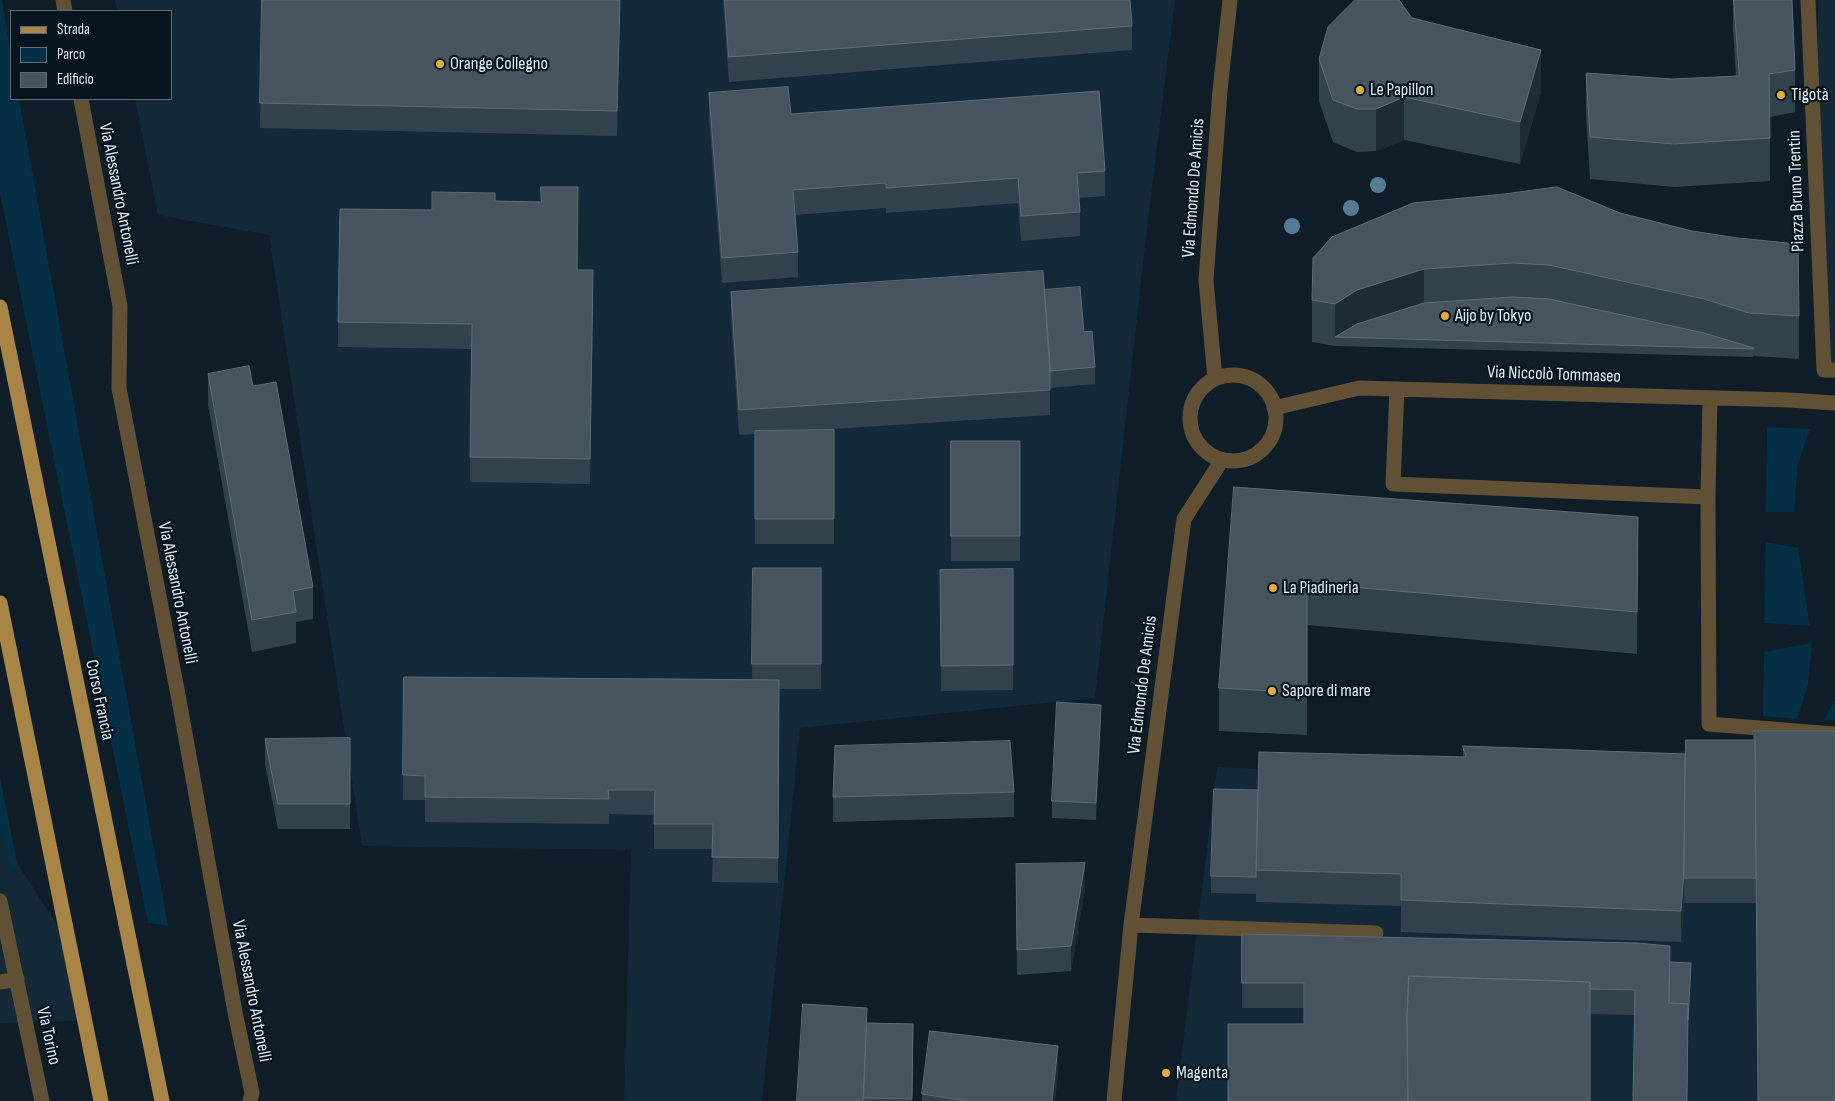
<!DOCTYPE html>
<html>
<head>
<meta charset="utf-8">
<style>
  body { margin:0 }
  #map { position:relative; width:1835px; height:1101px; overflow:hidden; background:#0e1d27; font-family:"Sofia Sans Condensed",sans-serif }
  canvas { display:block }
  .legend { position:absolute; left:10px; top:10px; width:162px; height:90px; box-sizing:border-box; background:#05141d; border:1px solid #5d6a72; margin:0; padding:6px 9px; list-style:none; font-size:15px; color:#e1ebf2 }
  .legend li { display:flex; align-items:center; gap:10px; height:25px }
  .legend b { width:25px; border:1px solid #5d6a72 }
</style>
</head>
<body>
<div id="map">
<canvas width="1835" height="1101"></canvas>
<ul class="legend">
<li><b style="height:6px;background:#a88445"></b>Strada</li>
<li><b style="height:14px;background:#042f45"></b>Parco</li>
<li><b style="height:14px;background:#45545e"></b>Edificio</li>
</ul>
</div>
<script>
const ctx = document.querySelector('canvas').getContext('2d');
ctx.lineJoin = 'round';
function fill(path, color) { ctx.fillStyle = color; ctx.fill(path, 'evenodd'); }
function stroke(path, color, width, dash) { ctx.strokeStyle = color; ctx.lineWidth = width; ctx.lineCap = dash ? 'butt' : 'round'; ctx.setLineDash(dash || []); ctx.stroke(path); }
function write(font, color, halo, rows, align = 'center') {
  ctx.font = font + ' "Sofia Sans Condensed",sans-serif'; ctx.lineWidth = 4.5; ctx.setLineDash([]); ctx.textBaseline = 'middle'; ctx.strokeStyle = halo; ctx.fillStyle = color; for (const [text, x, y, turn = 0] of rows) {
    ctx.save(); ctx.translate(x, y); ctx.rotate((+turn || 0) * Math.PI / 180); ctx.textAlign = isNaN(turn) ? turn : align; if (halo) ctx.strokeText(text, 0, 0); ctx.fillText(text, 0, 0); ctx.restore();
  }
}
const built = new Path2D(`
  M 115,0 L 1175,0 L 1147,228 L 1095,698 L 800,728 L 762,1101 L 624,1101 L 631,850 L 362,846 L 269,235 L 158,215 L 135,99 L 171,99 L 171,11 L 117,11 Z
  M 1818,0 L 1835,0 L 1835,378 L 1817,377 Z
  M 1684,751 L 1835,760 L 1835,1101 L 1176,1101 L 1217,767 L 1452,777 Z
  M 0,830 L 14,876 L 17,863 L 60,929 L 77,1021 L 0,1023 Z`);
const green = new Path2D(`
  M 0,0 L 2,0 L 11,54 L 11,99 L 19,99 L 168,926 L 148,923 L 0,193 Z
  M 1767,427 L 1810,429 L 1798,463 L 1794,512 L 1766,512 Z
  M 1766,542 L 1798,548 L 1810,626 L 1764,623 Z
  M 1812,643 L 1808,685 L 1797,719 L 1763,716 L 1764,652 Z
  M 1835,700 L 1835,720 L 1824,720 Z
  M 0,778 L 17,863 L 14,877 L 0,830 Z`);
const minor = new Path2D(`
  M 63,0 L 65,11
  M 1808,0 L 1824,370 L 1835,370
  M 81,99 L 120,306 L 119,388 L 179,700 L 235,1012 L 252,1093 L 250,1101
  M1190 418a43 43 0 1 1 86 0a43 43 0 1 1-86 0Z
  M 1215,379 L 1206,280 L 1220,90 L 1230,0
  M 1397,389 L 1393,484 L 1708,497
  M 1710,398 L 1708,497 L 1709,724 L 1835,734
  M 1274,408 L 1359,388 L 1789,400 L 1835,403
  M 0,901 L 42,1101
  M 1131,925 L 1376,933
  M 0,982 L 17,979
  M 1114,1101 L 1131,925 L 1184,519 L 1222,460`);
const major = new Path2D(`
  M 0,307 L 162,1101
  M 0,603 L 101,1101`);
const trees = [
  [1378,185],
  [1351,208],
  [1292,226]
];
const wall = new Path2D(`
  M 262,0 L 620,0 L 617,136 L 260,128 Z
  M 723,0 L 1130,0 L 1132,26 L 1132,50 L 729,82 Z
  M 1733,0 L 1792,0 L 1795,70 L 1795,112 L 1770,117 L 1770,181 L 1674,187 L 1590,179 L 1586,115 L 1586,73 L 1672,79 L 1736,76 L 1733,28 Z
  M 1412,18 L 1541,92 L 1520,164 L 1404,140 L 1376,151 L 1357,152 L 1333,142 L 1319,101 L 1319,59 Z
  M 709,93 L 791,114 L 1105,171 L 1105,196 L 1079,198 L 1080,212 L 1080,236 L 1021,241 L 1018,203 L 886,213 L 886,208 L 795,215 L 798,252 L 798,277 L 722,283 L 709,117 Z
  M 495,201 L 578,212 L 577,270 L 593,295 L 590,484 L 470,482 L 471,349 L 338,347 L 338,322 L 432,210 Z
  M 1413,203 L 1799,316 L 1799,359 L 1753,356 L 1753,357 L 1335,346 L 1312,342 L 1312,300 Z
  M 1044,290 L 1084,332 L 1095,367 L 1095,384 L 1050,388 L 1050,415 L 817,430 L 834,430 L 834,544 L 755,544 L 755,434 L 739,435 L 731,317 L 731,292 Z
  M 208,374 L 253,386 L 313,587 L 313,619 L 296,622 L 296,643 L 252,652 L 208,405 Z
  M 951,441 L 1020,441 L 1020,561 L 951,561 Z
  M 1234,487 L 1638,517 L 1637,654 L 1307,625 L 1307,735 L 1219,731 L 1219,688 Z
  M 753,568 L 821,568 L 821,689 L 779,689 L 778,883 L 712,882 L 713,849 L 654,849 L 654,815 L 609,814 L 609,824 L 425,822 L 425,800 L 403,800 L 404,677 L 752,679 Z
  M 1013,569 L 1013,690 L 941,691 L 940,570 Z
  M 1101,722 L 1096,820 L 1052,818 L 1052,801 Z
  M 1753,731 L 1835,731 L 1756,881 L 1756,903 L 1684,903 L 1681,942 L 1401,932 L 1401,906 L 1256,902 L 1256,894 L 1211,893 L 1211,876 L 1258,790 L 1463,757 L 1463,746 L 1685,754 L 1753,740 Z
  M 350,738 L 350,829 L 278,829 L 265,764 L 265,739 Z
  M 1014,792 L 1014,817 L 833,822 L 833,797 Z
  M 1016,864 L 1085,888 L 1071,971 L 1017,975 Z
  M 1242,934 L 1670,962 L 1691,972 L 1688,1029 L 1687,1101 L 1633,1101 L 1635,1015 L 1590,1014 L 1304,1024 L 1304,1008 L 1242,1008 Z
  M 867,1023 L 913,1024 L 912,1101 L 797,1101 Z
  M 1058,1071 L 1055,1101 L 922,1101 L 922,1094 Z`);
const shadedWall = new Path2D(`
  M 1541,50 L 1541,92 L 1520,164 L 1520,122 Z
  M 1404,97 L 1404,140 L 1376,151 L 1376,109 Z
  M 1424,269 L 1424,312 L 1335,337 L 1335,304 L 1357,290 Z
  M 1101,705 L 1101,722 L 1096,820 L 1096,803 Z
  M 1685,754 L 1684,903 L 1681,942 L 1681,911 Z
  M 1085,863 L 1085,888 L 1071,971 L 1071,946 Z
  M 1691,963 L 1688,1029 L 1687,1101 L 1688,1004 Z
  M 1058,1046 L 1058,1071 L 1055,1101 L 1052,1101 Z`);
const building = new Path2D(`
  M 262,0 L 620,0 L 617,111 L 260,103 Z
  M 725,0 L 1130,0 L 1132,26 L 729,57 Z
  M 1355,0 L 1399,0 L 1412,18 L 1541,50 L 1520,122 L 1404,97 L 1376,109 L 1357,109 L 1333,100 L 1319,59 L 1328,27 Z
  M 1734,0 L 1792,0 L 1795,70 L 1769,74 L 1770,138 L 1674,144 L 1590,137 L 1586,73 L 1672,79 L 1739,76 Z
  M 788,87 L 791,114 L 1099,91 L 1105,171 L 1077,173 L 1080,212 L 1021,216 L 1018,178 L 886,188 L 886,183 L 793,190 L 798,252 L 722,258 L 709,93 Z
  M 541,187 L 578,187 L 577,270 L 593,270 L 590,459 L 470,457 L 472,324 L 338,322 L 340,209 L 432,210 L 432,192 L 495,193 L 495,201 L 541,202 Z
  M 1557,187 L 1620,213 L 1692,231 L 1738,238 L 1798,244 L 1799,316 L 1749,313 L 1704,299 L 1549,265 L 1513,263 L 1424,269 L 1357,290 L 1335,304 L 1312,300 L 1313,258 L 1332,237 L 1413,203 L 1504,194 Z
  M 1043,271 L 1050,363 L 1050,390 L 739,410 L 731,292 Z
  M 1080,287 L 1084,332 L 1092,331 L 1095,367 L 1050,371 L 1044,290 Z
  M 1513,297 L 1549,299 L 1704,333 L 1754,348 L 1753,349 L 1335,337 L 1357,324 L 1424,303 Z
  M 249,366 L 253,386 L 276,382 L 313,587 L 293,591 L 296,612 L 252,620 L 208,374 Z
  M 834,430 L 834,519 L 755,519 L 755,431 Z
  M 951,441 L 1020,441 L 1020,536 L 951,536 Z
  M 1234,487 L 1638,517 L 1637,612 L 1307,583 L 1307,693 L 1219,688 Z
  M 753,568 L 821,568 L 821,664 L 752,664 Z
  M 1013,569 L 1013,665 L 941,666 L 940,570 Z
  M 404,677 L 779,680 L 778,858 L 712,857 L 713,824 L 654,824 L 655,790 L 608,790 L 609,799 L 425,797 L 425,776 L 403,775 Z
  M 1057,702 L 1101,705 L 1096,803 L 1052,801 Z
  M 1753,731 L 1835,731 L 1835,1101 L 1758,1101 L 1755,734 Z
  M 350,738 L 350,804 L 278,804 L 265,739 Z
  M 1686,740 L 1755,740 L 1756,878 L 1684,878 Z
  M 1010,741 L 1014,792 L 833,797 L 835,746 Z
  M 1463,746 L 1685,754 L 1684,871 L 1681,911 L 1401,900 L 1401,874 L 1256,870 L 1259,752 L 1466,757 Z
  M 1214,789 L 1258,790 L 1256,877 L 1211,876 Z
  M 1085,863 L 1071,946 L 1017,950 L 1016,864 Z
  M 1242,934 L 1637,943 L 1670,946 L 1669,1003 L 1688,1004 L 1687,1101 L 1633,1101 L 1635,990 L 1590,989 L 1590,982 L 1409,976 L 1407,1016 L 1408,1101 L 1228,1101 L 1228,1024 L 1304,1024 L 1304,983 L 1242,983 Z
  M 1670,962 L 1691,963 L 1688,1020 L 1688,1004 L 1669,1003 Z
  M 1409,976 L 1590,982 L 1590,1101 L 1408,1101 L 1407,1016 Z
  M 803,1004 L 867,1008 L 863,1101 L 797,1101 Z
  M 867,1023 L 913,1024 L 912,1099 L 864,1098 Z
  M 930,1031 L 1058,1046 L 1052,1101 L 966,1101 L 922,1094 Z`);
const markers = [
  [440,64,5,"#e7ac37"],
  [1360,90,5,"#e7ac37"],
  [1781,95,5,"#e7ac37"],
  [1445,316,5,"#e7ac37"],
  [1273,588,5,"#e7ac37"],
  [1272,691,5,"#e7ac37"],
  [1166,1073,5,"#e7ac37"]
];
const poiNames = [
  ["Orange Collegno",450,64],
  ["Le Papillon",1370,90],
  ["Tigotà",1791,95],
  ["Aijo by Tokyo",1455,316],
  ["La Piadineria",1283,588],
  ["Sapore di mare",1282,691],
  ["Magenta",1176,1073]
];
const streetNames = [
  ["Via Edmondo De Amicis",1194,188,-86],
  ["Piazza Bruno Trentin",1797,191,-92],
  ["Via Alessandro Antonelli",118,194,79],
  ["Via Niccolò Tommaseo",1554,375,2],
  ["Via Alessandro Antonelli",177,593,79],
  ["Via Edmondo De Amicis",1143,685,-83],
  ["Corso Francia",99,700,78],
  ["Via Alessandro Antonelli",251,991,79],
  ["Via Torino",48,1036,78]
];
fill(built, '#132937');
fill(green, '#042f45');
stroke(minor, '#615033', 15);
stroke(major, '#a88445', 15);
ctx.fillStyle = '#537b96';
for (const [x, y] of trees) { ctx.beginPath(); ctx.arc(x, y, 8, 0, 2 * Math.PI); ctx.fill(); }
fill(wall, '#32424c');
fill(shadedWall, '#1c2b36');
fill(building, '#45545e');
stroke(building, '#5d6c75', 1);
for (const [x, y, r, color] of markers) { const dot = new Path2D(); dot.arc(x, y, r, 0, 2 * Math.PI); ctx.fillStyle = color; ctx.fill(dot); stroke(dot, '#05141d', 2); }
write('18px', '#e1ebf2', '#05141d', poiNames, 'left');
write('18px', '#e1ebf2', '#05141d', streetNames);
</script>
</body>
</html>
